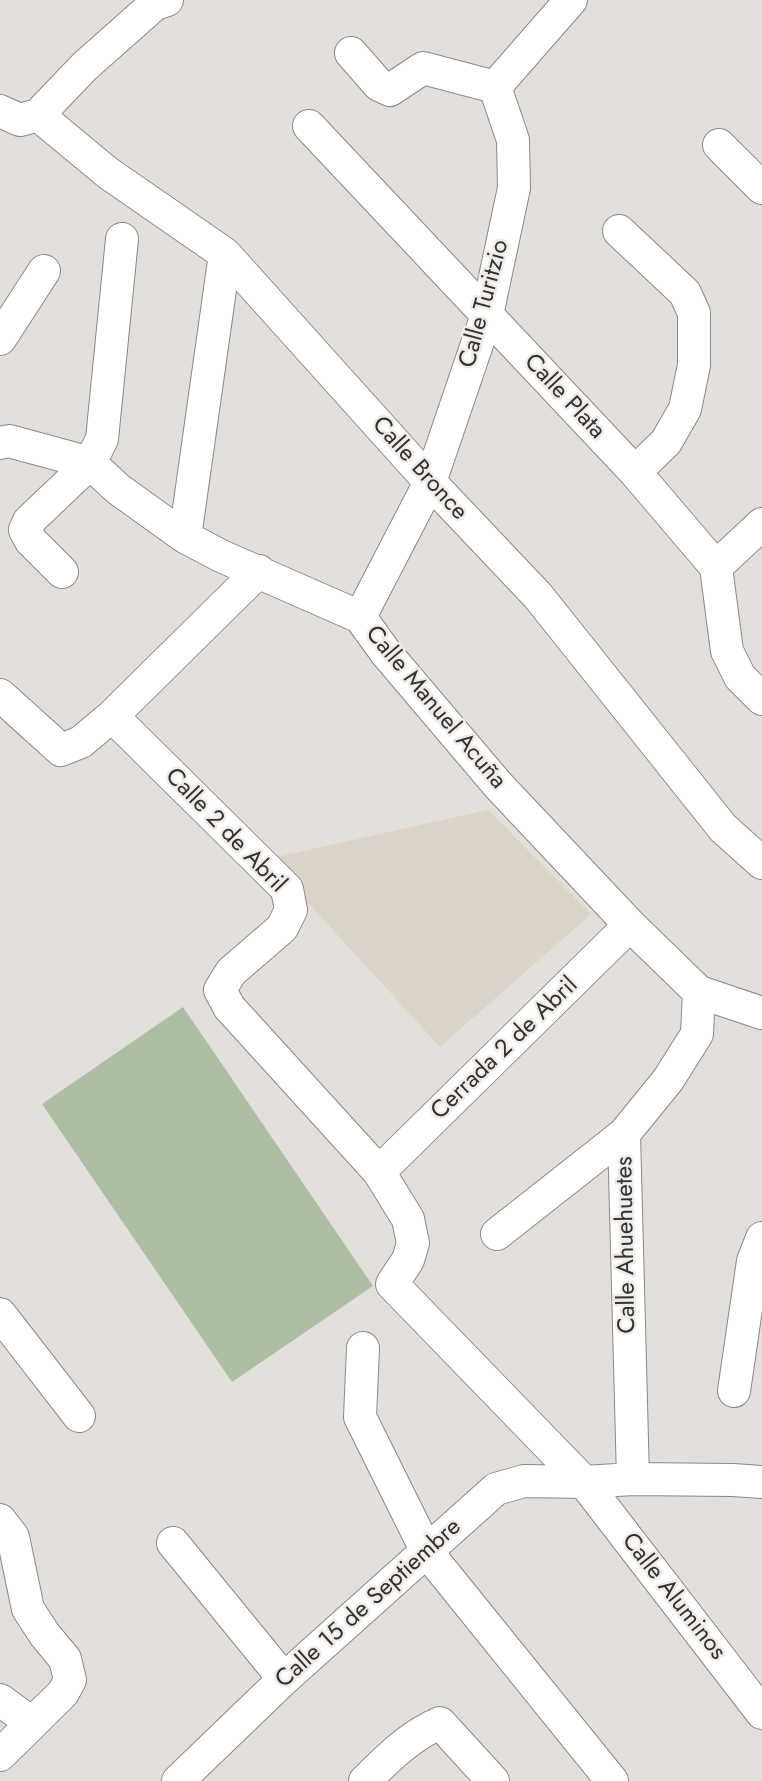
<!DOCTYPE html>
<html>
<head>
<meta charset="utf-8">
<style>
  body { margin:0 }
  canvas { display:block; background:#e3dfda }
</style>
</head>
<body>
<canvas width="762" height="1781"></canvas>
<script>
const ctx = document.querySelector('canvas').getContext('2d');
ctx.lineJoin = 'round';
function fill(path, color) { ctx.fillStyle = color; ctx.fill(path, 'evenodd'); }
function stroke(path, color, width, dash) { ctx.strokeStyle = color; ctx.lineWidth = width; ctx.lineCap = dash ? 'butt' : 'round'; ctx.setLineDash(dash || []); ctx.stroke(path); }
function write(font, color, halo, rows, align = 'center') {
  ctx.font = font + ' Jost,sans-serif'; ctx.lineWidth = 5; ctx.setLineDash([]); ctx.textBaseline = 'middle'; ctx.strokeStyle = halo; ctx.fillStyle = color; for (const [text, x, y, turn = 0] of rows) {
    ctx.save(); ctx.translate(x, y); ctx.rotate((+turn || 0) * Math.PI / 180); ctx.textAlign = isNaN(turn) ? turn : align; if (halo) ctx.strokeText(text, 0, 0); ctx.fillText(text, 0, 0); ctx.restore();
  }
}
const built = new Path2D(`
  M 488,810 L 591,914 L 440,1047 L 268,859 Z`);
const green = new Path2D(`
  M 183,1007 L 373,1286 L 232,1382 L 42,1104 Z`);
const street = new Path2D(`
  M 351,53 L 379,85 L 390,90 L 423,68 L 495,87
  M 495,87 L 571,0
  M 0,111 L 20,120 L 38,115 L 85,66 L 155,4 L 167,0
  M 38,115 L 108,173 L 225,254 L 430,482 L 538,596 L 723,828 L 762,863
  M 309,126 L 635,472 L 716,567 L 727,651 L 740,677 L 762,699
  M 719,145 L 762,188
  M 619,231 L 685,293 L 694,313 L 694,365 L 685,409 L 666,442 L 635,472
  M 0,339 L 44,271
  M 0,443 L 9,441 L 90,463 L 118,489 L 185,537 L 221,556 L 360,617 L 386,653 L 498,785 L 630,925 L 699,992 L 762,1013
  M 185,537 L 225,254
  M 716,567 L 762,524
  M 62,572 L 31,541 L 25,530 L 29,521 L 90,463 L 102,439 L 122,239
  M 360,617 L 430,482 L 487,315 L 514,188 L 513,140 L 495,87
  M 0,695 L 61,750 L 81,742 L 112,716 L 259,571
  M 112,716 L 287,889 L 291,910 L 282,928 L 231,972 L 220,990 L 229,1007 L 379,1172 L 408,1219 L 413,1243 L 408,1260 L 392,1284 L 584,1482 L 762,1713
  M 379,1172 L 630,925
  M 497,1234 L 624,1134
  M 0,1314 L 79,1416
  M 363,1348 L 360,1417 L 427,1552 L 612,1781
  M 734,1391 L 753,1261 L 762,1238
  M 633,1479 L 624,1134 L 668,1080 L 697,1034 L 699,992
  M 0,1520 L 13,1537 L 28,1609 L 45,1635 L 65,1659 L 70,1680 L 63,1693 L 0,1755
  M 173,1543 L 284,1679
  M 0,1700 L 32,1723
  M 178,1781 L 284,1679 L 496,1489 L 524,1481 L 584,1482 L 633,1479 L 733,1480 L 762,1482
  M 365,1781 C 387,1759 411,1735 440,1723 L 493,1781`);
const streetNames = [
  ["Calle Turitzio",485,304,-75],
  ["Calle Plata",564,397,47],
  ["Calle Bronce",419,469,48],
  ["Calle Manuel Acuña",435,708,50],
  ["Calle 2 de Abril",225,831,46],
  ["Cerrada 2 de Abril",505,1049,-44],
  ["Calle Ahuehuetes",627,1245,-91],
  ["Calle Aluminos",673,1597,52],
  ["Calle 15 de Septiembre",369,1604,-42]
];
fill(built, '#dcd4c8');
fill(green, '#acbfa4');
stroke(street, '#8c8984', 34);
stroke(street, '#fff', 32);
write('24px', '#343331', '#f0ece7', streetNames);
</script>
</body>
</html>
